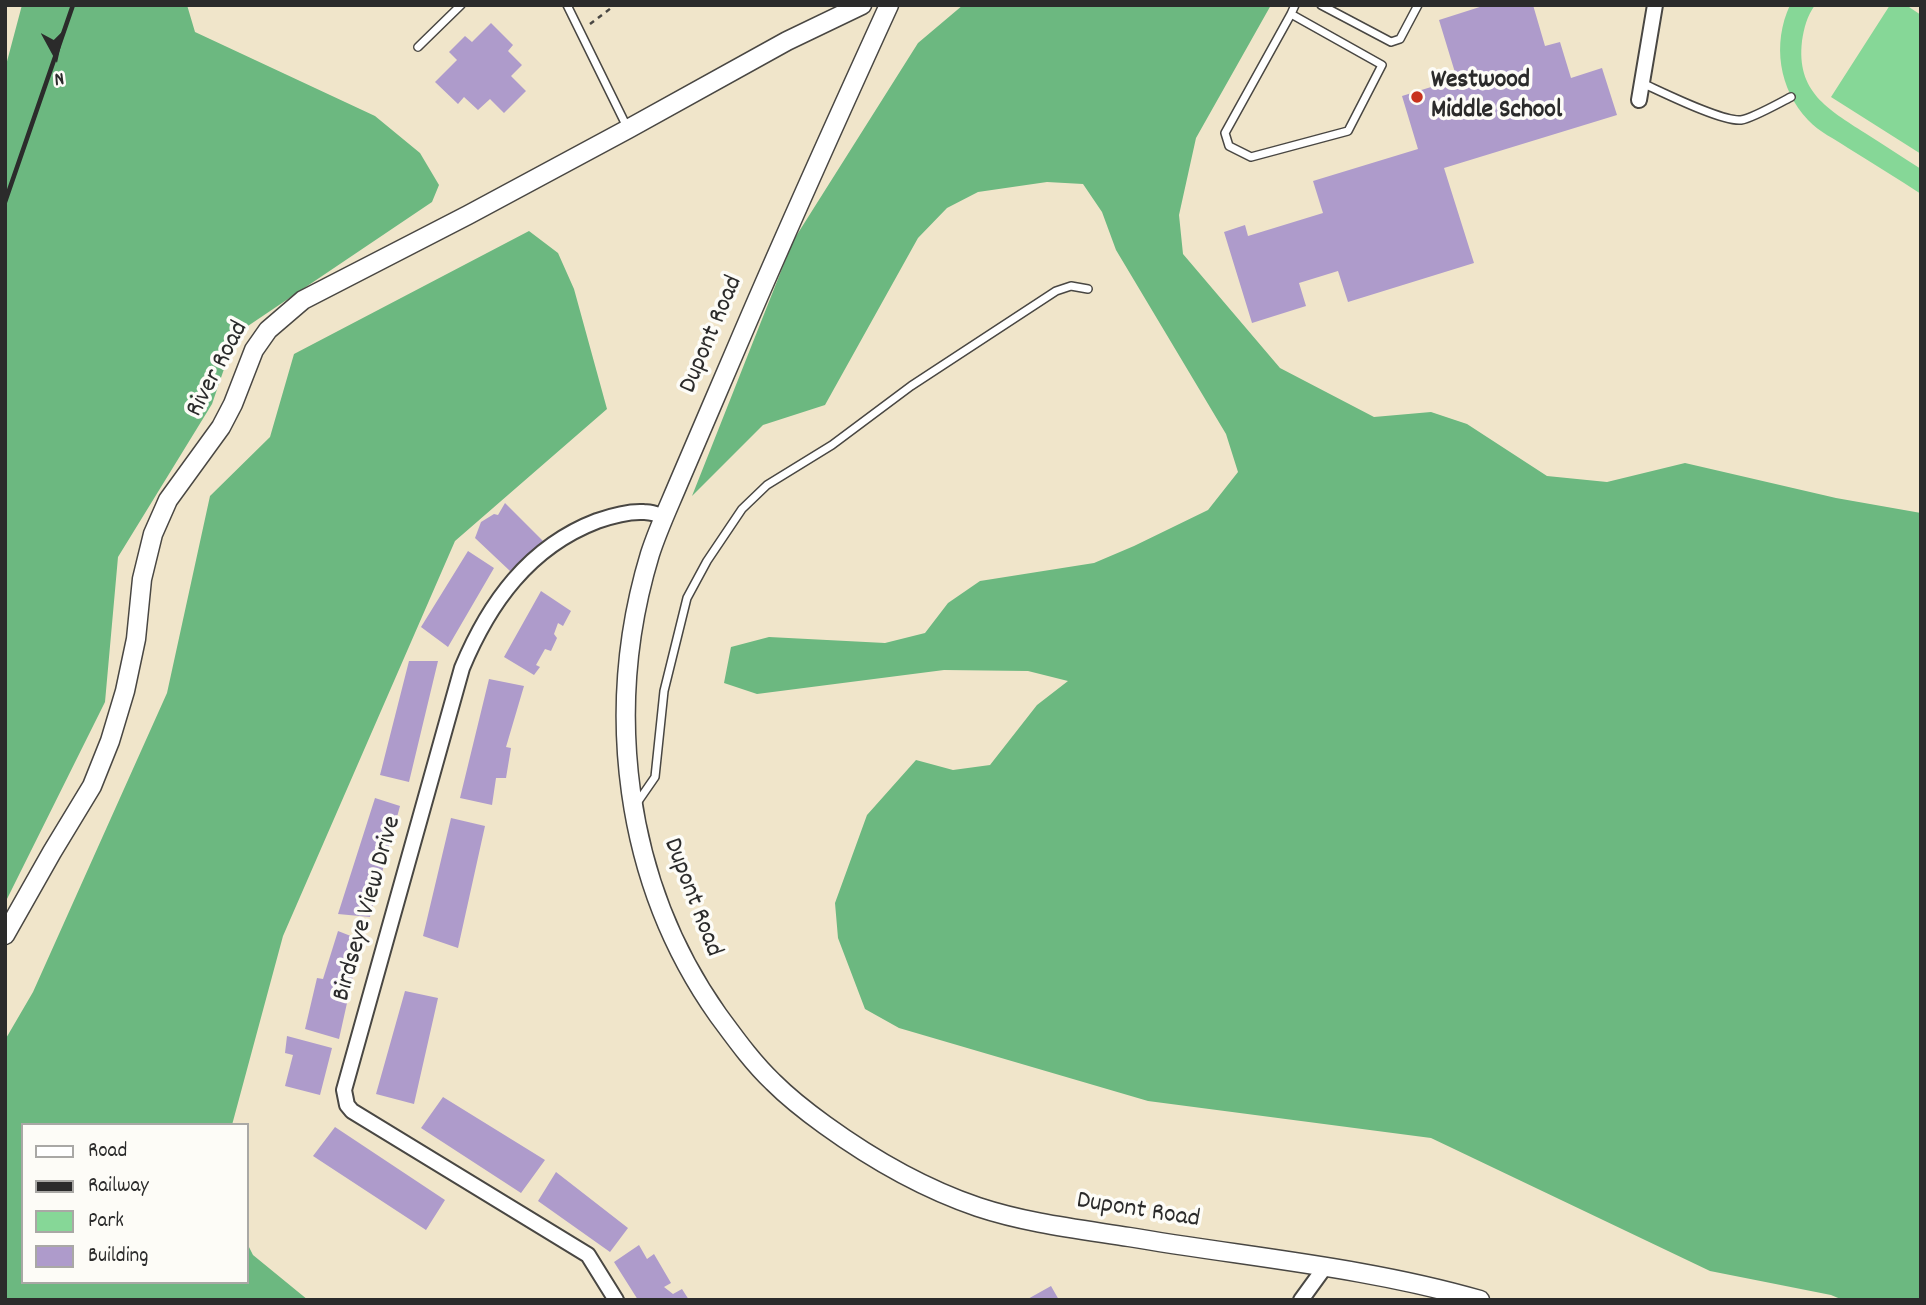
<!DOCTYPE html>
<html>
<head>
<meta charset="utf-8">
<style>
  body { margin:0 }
  #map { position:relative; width:1926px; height:1305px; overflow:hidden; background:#f0e5ca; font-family:Dekko,sans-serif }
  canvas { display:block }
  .frame { position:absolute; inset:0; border:7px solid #2b2b2b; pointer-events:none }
  .legend { position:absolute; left:21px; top:1123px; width:228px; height:161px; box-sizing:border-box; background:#fdfcf7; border:2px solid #a9a8a5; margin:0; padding:9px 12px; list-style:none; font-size:21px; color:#2b2b2b }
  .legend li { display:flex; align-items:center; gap:14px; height:35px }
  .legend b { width:35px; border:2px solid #a9a8a5 }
  .north { position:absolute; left:21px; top:21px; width:70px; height:70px; -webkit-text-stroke:5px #fdfcf7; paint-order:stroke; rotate:172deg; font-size:19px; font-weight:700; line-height:28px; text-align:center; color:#2b2b2b }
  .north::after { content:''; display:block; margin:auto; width:24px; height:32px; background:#2b2b2b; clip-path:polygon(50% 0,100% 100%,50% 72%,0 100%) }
</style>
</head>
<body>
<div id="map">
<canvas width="1926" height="1305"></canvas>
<div class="frame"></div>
<ul class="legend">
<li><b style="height:9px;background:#fff"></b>Road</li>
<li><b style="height:9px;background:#2b2b2b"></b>Railway</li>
<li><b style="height:19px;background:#86d797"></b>Park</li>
<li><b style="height:19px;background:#ae9bcb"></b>Building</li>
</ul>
<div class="north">N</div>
</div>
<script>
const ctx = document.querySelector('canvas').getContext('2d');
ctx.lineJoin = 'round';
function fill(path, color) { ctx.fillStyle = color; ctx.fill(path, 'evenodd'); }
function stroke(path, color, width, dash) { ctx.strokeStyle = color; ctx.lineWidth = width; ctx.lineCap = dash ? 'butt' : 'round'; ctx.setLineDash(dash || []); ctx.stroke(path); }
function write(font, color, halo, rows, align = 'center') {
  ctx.font = font + ' Dekko,sans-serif'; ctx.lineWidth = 7; ctx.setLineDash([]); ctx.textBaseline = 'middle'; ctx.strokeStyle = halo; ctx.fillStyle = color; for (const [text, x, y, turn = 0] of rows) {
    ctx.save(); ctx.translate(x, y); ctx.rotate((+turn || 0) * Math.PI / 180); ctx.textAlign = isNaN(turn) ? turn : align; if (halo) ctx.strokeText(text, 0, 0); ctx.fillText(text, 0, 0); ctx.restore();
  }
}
const green = new Path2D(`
  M 1790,5 L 1815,5 C 1807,16 1804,28 1802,41 C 1796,92 1828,109 1865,133 C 1884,145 1902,157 1921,169 L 1921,194 C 1897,178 1872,163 1848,148 C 1835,139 1819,132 1808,120 C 1779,89 1772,44 1790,5 Z
  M 1890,5 L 1906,5 L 1921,15 L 1921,154 L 1831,97 Z`);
const forest = new Path2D(`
  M 22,5 L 187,5 L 195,32 L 375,116 L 420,153 L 439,185 L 432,202 L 236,334 L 212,404 L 118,557 L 105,702 L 5,903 L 5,69 Z
  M 963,5 L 1271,5 L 1196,138 L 1179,215 L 1183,254 L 1280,368 L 1374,417 L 1431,412 L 1467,424 L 1547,476 L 1607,482 L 1685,463 L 1836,498 L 1921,513 L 1921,1300 L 1843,1300 L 1831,1295 L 1710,1271 L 1431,1138 L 1148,1101 L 899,1028 L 865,1009 L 838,938 L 835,903 L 867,815 L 916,760 L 953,770 L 990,765 L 1037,705 L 1068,681 L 1028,671 L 944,670 L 757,694 L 724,683 L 731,647 L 769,637 L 885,643 L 925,633 L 948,603 L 980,581 L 1094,563 L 1134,546 L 1208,510 L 1238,472 L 1226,434 L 1116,250 L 1102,212 L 1083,184 L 1047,182 L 978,192 L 947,208 L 918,238 L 825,405 L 763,425 L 692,496 L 793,241 L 918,43 Z
  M 529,231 L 558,253 L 574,289 L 607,409 L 455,541 L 283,936 L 232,1125 L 23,1125 L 23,1282 L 247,1282 L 247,1243 L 253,1255 L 308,1300 L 5,1300 L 5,1040 L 33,992 L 167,693 L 210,496 L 270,437 L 294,354 Z`);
const building = new Path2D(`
  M 1486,5 L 1533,5 L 1545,46 L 1560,42 L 1571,78 L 1602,68 L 1617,115 L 1444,168 L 1474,263 L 1348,302 L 1338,271 L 1299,283 L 1306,306 L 1252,323 L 1224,232 L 1245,225 L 1248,236 L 1323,213 L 1313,181 L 1418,149 L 1402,96 L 1457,79 L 1439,20 Z
  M 491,23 L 513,45 L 508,51 L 522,65 L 511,76 L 526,91 L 504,113 L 490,99 L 478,110 L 464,97 L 458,104 L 435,82 L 457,60 L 449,52 L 465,36 L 472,42 Z
  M 505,503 L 543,541 L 510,571 L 475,538 L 481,522 L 494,514 L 498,515 Z
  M 468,551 L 494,568 L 448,647 L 421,627 Z
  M 541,591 L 571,611 L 563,626 L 558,623 L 554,634 L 557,638 L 551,651 L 545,649 L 536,665 L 540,667 L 534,675 L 504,657 Z
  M 409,661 L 438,661 L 409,782 L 380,775 Z
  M 489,679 L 524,686 L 506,747 L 511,748 L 506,778 L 496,778 L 492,805 L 460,798 Z
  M 375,798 L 400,806 L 370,917 L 338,914 Z
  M 451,818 L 485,826 L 458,948 L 423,936 Z
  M 338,931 L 361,940 L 339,1039 L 305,1029 L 317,978 L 323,979 Z
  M 405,991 L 438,998 L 414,1104 L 376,1094 Z
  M 287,1036 L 332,1048 L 320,1095 L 285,1086 L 293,1055 L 285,1053 Z
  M 443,1097 L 545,1160 L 521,1193 L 421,1128 Z
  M 335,1127 L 445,1200 L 426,1230 L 313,1156 Z
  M 556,1172 L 628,1228 L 610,1252 L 538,1201 Z
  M 639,1245 L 647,1259 L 654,1254 L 671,1283 L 664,1287 L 673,1294 L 682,1289 L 689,1300 L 638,1300 L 614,1262 Z
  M 1051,1286 L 1059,1300 L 1026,1300 Z`);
const path = new Path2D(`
  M 590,24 L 615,5`);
const service = new Path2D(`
  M 567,5 L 627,127
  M 1321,5 L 1391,42 L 1400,39 L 1418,5
  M 1291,14 L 1382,65 L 1348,131 L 1251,157 L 1229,146 L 1225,133 L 1291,14 L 1295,5
  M 418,47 L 461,5
  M 1642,83 C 1662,92 1722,122 1741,120 C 1753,118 1779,103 1791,97
  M 637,803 L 655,777 L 664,691 L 687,598 L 707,561 L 742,509 L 767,485 L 832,445 L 911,386 L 1056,291 L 1071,286 L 1088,289`);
const minor = new Path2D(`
  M 1639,100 L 1655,5
  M 616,1300 L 588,1255 L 352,1111 L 347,1105 L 344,1090 L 462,668 C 489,603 529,547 597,521 C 611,516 628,511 644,512 C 651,512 658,515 665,516
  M 1301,1300 L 1325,1267`);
const tertiary = new Path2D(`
  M 889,5 C 837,119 785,234 736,349 C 717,393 698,438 679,482 C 669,506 658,529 650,554 C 603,709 624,882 718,1015 C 735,1038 752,1062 773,1082 C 789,1098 807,1112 825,1125 C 872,1159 922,1188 978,1207 C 1026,1223 1078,1229 1129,1237 C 1246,1257 1366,1267 1480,1300
  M 5,935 L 52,852 L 92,786 L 110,741 L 125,691 L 136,639 L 142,579 L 153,534 L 168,500 L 221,427 L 233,404 L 254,350 L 268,330 L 303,300 L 468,215 L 628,129 L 787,41 L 862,5`);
const rail = new Path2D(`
  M 5,202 L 73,5`);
const markers = [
  [1417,97,7,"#c8321e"]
];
const poiNames = [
  ["Westwood",1431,82],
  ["Middle School",1431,112]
];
const streetNames = [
  ["Dupont Road",713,335,-67],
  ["River Road",219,370,-62],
  ["Dupont Road",691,898,69],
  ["Birdseye View Drive",369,909,-74],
  ["Dupont Road",1138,1212,9]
];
fill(green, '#86d797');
fill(forest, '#6cb880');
fill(building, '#ae9bcb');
stroke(service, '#494743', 10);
stroke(minor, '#494743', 18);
stroke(tertiary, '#494743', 21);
stroke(path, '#494743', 2.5, [5, 5]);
stroke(service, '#fff', 7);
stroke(minor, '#fff', 14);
stroke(tertiary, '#fff', 18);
stroke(rail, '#2b2b2b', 4.5);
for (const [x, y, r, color] of markers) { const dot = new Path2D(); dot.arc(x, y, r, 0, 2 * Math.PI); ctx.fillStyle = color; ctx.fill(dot); stroke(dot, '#fdfcf7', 2.5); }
write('bold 26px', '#2b2b2b', '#fdfcf7', poiNames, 'left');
write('26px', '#2b2b2b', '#fdfcf7', streetNames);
</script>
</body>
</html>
